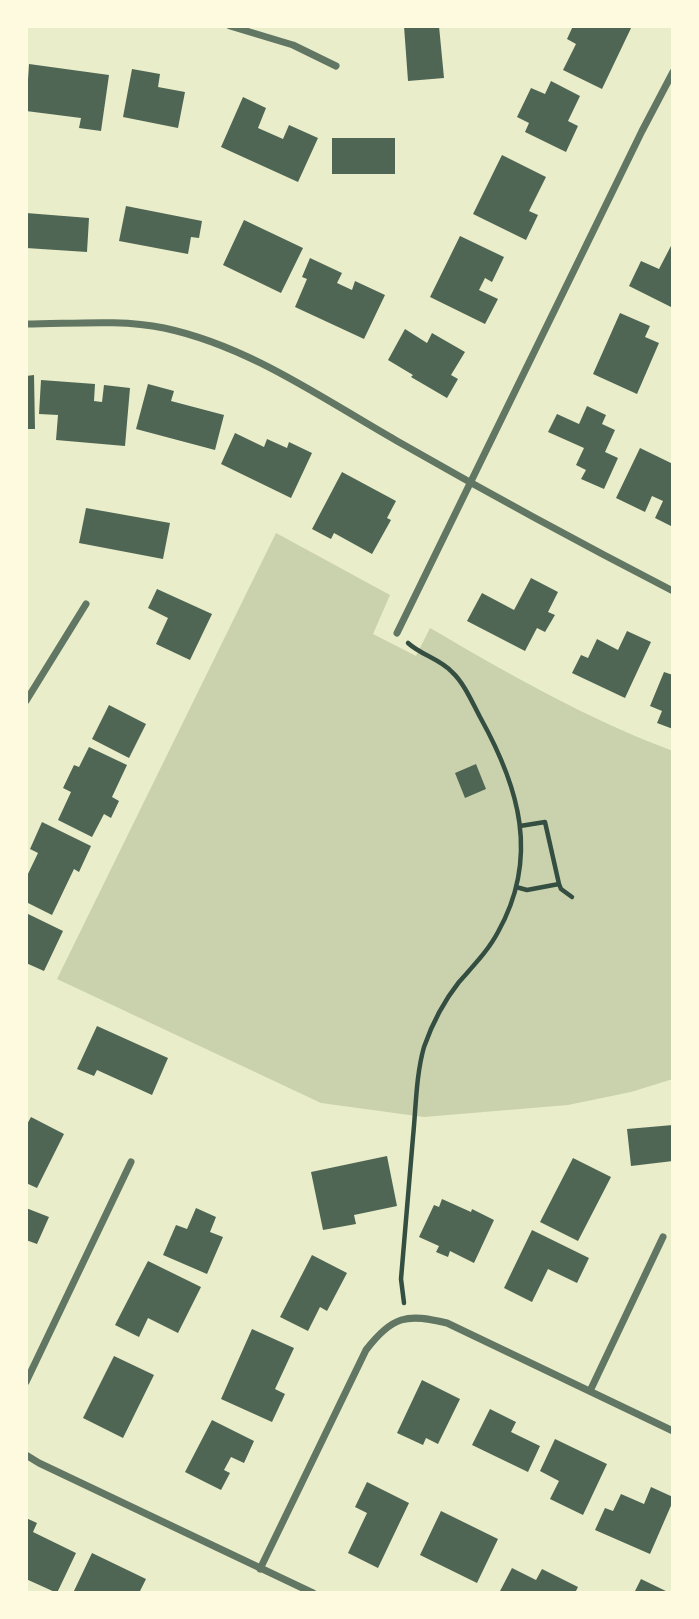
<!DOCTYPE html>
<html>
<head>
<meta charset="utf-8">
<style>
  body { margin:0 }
  #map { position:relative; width:699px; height:1619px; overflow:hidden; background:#e9edc9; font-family:"Crimson Pro",serif }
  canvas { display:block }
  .frame { position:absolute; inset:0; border:28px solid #fefae0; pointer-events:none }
</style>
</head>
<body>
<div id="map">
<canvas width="699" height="1619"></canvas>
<div class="frame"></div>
</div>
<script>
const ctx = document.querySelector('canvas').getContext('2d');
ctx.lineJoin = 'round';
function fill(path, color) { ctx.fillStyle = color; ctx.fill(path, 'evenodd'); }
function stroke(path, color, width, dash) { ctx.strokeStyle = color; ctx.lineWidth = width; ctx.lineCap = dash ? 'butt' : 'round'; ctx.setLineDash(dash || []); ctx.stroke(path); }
const green = new Path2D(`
  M 276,533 L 390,595 L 373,634 L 416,656 L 430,628 C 509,674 587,719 673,751 L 673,1079 L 631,1092 L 568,1105 L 424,1117 L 321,1103 L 57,979 Z`);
const building = new Path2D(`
  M 404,26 L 439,26 L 444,78 L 408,81 Z
  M 573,26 L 632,26 L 602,89 L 563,70 L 576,44 L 567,39 Z
  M 29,64 L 109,75 L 101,131 L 79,128 L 81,118 L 26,111 Z
  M 132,69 L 160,74 L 158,87 L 185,92 L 178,128 L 123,117 Z
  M 551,81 L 580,96 L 568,121 L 578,126 L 566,152 L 525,132 L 529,123 L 517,117 L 531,88 L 545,94 Z
  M 243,97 L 266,108 L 258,128 L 283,139 L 289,125 L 318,138 L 298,182 L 221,147 Z
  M 332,138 L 395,138 L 395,174 L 332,174 Z
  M 502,155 L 546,177 L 529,211 L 538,215 L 526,240 L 473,214 Z
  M 126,206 L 202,221 L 199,238 L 191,237 L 188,254 L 119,241 Z
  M 26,213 L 89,218 L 87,252 L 26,248 Z
  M 244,220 L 303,248 L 281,293 L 223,265 Z
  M 460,236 L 504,257 L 492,282 L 485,278 L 479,290 L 498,299 L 485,324 L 430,297 Z
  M 673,242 L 673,308 L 629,286 L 641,261 L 659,269 Z
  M 310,258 L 342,273 L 337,283 L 352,290 L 355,281 L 385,295 L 364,339 L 295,307 L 307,279 L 302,277 Z
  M 620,313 L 650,326 L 645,337 L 659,343 L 637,394 L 593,374 Z
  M 405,329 L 427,343 L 432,333 L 465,352 L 451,375 L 458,379 L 447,398 L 411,377 L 413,375 L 388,360 Z
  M 34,375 L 35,429 L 26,429 L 26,376 Z
  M 41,380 L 95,384 L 94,401 L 102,402 L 104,385 L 130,388 L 125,446 L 56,440 L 58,415 L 39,414 Z
  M 148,384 L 174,391 L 171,401 L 224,415 L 215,450 L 136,429 Z
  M 587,406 L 606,415 L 602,424 L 615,430 L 605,452 L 618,458 L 604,489 L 581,479 L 586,470 L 576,465 L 584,448 L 548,432 L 557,414 L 579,424 Z
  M 235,433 L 264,447 L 267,439 L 287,448 L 289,442 L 312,453 L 291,498 L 221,464 Z
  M 640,448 L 673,464 L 673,527 L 655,518 L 663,501 L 652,496 L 645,512 L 616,498 Z
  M 342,472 L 396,501 L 387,518 L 391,520 L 372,554 L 334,533 L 331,539 L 312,529 Z
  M 86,508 L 170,523 L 163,559 L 79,543 Z
  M 531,578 L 558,592 L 548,612 L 555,615 L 545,632 L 537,628 L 525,651 L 467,621 L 482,593 L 514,610 Z
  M 157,589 L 212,614 L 190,660 L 156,644 L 168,618 L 148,608 Z
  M 627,631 L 651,642 L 625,698 L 572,673 L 581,655 L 588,658 L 597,639 L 618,650 Z
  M 664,672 L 673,675 L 673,729 L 657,723 L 662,711 L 650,706 Z
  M 109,705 L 146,724 L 129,758 L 92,739 Z
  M 89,747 L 127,765 L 112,797 L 119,801 L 111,818 L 104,814 L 92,837 L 58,820 L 71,792 L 63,788 L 74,765 L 79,767 Z
  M 476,764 L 486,789 L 465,798 L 455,773 Z
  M 42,822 L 91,846 L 79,872 L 74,869 L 52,915 L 26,902 L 26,878 L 38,853 L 30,849 Z
  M 26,913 L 63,931 L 44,971 L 26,963 Z
  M 97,1026 L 168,1058 L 152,1095 L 97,1070 L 94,1076 L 77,1069 Z
  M 31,1117 L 64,1134 L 37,1188 L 26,1183 L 26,1126 Z
  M 673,1125 L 673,1161 L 631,1166 L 627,1129 Z
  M 387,1156 L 397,1206 L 354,1215 L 356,1224 L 323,1230 L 311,1172 Z
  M 573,1158 L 611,1177 L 578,1241 L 540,1222 Z
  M 442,1199 L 471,1212 L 472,1209 L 494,1220 L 474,1263 L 450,1251 L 448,1257 L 436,1252 L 439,1246 L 419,1237 L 434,1205 L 439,1207 Z
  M 26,1208 L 49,1217 L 37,1244 L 26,1240 Z
  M 196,1208 L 216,1217 L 210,1232 L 223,1237 L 207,1274 L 163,1255 L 176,1225 L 187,1229 Z
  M 532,1230 L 589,1258 L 577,1283 L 548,1269 L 532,1302 L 504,1288 Z
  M 312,1255 L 347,1273 L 327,1311 L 320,1307 L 308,1331 L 280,1317 Z
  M 148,1261 L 201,1287 L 178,1333 L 148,1318 L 139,1337 L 115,1325 Z
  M 252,1329 L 294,1348 L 275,1389 L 285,1394 L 272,1422 L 221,1399 Z
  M 114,1356 L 154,1375 L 123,1438 L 83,1418 Z
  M 422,1380 L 460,1399 L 438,1444 L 426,1438 L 423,1445 L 397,1433 Z
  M 490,1409 L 516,1422 L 511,1432 L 540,1446 L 528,1472 L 472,1445 Z
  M 212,1420 L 254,1441 L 244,1463 L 231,1457 L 224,1470 L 230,1473 L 221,1490 L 185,1472 Z
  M 555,1439 L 607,1464 L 583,1515 L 550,1499 L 559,1481 L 540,1471 Z
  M 367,1482 L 409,1503 L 378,1568 L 348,1553 L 367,1513 L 355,1507 Z
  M 651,1487 L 673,1497 L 673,1501 L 650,1554 L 595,1530 L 605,1508 L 613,1511 L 621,1494 L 644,1504 Z
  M 441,1511 L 498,1539 L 477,1583 L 420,1555 Z
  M 26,1518 L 37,1523 L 33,1532 L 76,1553 L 57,1593 L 26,1579 Z
  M 92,1553 L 146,1579 L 139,1593 L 73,1593 Z
  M 512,1568 L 536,1580 L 542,1569 L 578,1587 L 575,1593 L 499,1593 Z
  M 641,1579 L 670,1593 L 634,1593 Z`);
const path = new Path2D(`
  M 520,826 L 545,822 L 559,884
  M 516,887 L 527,890 L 559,884 L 561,889 L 572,897
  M 404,1303 L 401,1279 C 405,1232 409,1184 413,1137 C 416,1107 416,1075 424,1047 C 432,1024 444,1001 459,982 C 473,966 488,951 498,932 C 540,857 519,787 480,717 C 472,702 464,683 452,672 C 440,659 421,655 408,643`);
const minor = new Path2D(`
  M 230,26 L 293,45 L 336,66
  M 26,324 C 71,324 120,319 164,328 C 249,346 323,399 397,441 C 488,493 580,543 673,591
  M 397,633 L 642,131 L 673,72
  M 26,701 L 86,604
  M 26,1382 L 131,1162
  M 590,1391 L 663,1237
  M 26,1455 L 39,1463 L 313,1593
  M 260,1569 L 366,1350 C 392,1316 407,1313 447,1323 L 673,1431`);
fill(green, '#cad2ad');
fill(building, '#4f6655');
stroke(path, '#344e41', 4.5);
stroke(minor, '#617663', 7);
</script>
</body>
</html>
